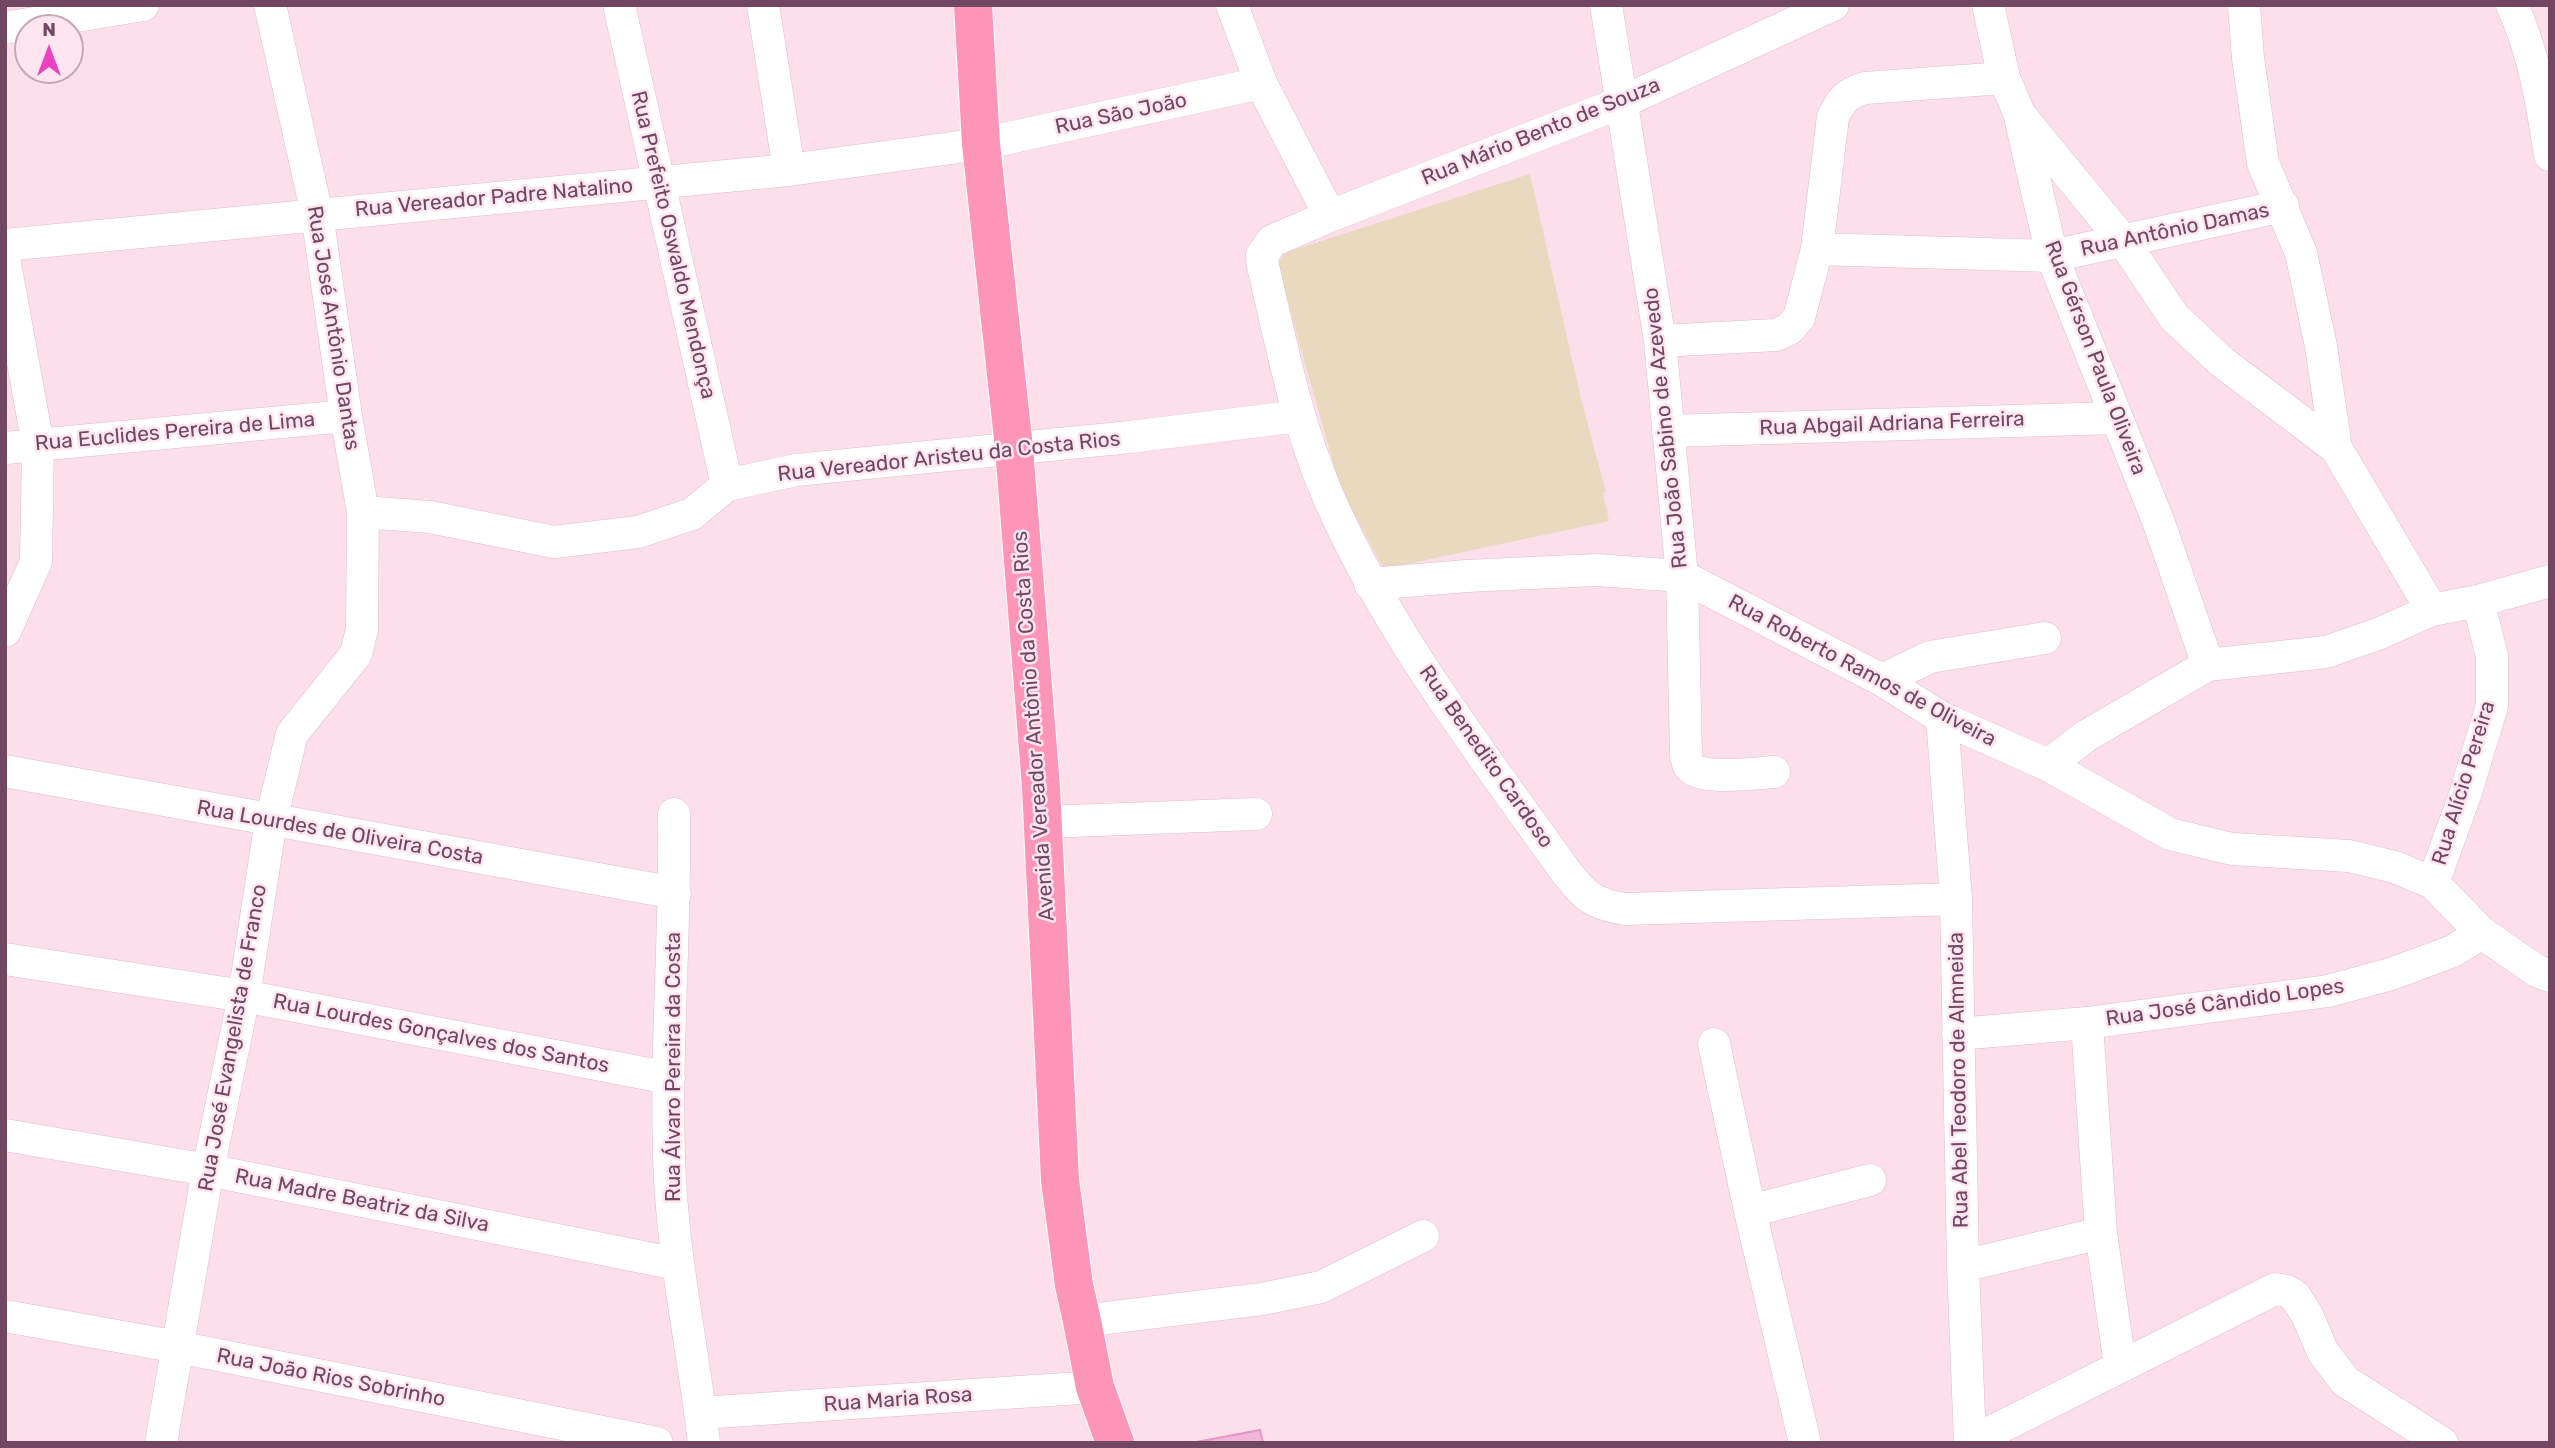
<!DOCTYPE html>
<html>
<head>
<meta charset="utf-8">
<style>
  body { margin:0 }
  #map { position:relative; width:2555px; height:1448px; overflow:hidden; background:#fcdfea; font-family:Rubik,sans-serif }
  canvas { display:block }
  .frame { position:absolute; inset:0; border:7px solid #724762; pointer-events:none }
  .north { position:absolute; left:14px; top:14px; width:70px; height:70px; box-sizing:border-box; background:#ffe5ef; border:2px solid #c7a6b7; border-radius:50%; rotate:0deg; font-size:19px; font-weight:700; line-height:28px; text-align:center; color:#724762 }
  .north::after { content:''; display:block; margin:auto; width:24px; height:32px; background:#e941c0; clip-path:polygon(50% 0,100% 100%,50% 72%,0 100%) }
</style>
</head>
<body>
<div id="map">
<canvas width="2555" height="1448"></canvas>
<div class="frame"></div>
<div class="north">N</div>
</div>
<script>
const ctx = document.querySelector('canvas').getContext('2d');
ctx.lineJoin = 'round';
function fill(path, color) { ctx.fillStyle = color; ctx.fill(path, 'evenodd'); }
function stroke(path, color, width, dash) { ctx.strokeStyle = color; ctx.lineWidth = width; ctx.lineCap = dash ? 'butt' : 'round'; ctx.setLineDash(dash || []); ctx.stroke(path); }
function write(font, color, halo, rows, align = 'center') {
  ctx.font = font + ' Rubik,sans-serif'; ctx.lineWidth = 5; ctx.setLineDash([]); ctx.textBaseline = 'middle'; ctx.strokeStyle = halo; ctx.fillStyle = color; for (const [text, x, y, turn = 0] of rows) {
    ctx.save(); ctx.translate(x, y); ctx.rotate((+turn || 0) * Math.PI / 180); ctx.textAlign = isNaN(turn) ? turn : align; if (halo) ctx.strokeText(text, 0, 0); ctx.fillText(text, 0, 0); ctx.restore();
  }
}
const green = new Path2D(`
  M 1530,174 L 1581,399 L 1606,492 L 1603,493 L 1609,521 L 1384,569 L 1341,490 L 1277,265 L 1284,253 Z`);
const building = new Path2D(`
  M 1260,1430 L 1263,1443 L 1191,1443 Z`);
const minor = new Path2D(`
  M 619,5 L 727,485
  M 763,5 L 789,170
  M 1232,5 L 1261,83 L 1330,216
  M 1606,5 L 1660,341 L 1682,576 L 1686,755 C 1686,757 1688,764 1689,766 C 1700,781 1757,773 1774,772
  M 1833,5 L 1620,103 L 1330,216 L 1272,241 L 1262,255 L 1263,266 C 1281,343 1296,422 1328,496 C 1387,632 1480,751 1566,872 C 1586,897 1593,904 1625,909 L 1956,899
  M 1988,5 L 2004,78 L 2019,113 L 2052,256 L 2159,523 L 2208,665
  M 2244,5 L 2248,58 L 2263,163 L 2301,253 L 2321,346 L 2336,448 L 2432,610
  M 2512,5 C 2534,52 2542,104 2550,155
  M 5,28 L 143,5
  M 2024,120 L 2124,242 L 2174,317 L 2222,362 L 2336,448
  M 5,245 L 789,170 L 981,144 L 1261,83
  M 1817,249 L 2052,256 L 2283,206
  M 5,263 L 38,445 L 36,562 L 5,631
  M 1660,341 L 1776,335 L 1789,329 L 1799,318 L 1817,249 L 1833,117 C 1841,100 1847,93 1865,88 L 2004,78
  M 1668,431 L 2116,418
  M 5,448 L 346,416
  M 363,512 L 430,517 L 554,542 L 638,532 L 692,514 L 727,485 L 796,470 L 1130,437 L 1299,416
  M 1370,584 L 1467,576 L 1596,570 L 1682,576 L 1882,680 L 1942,718 L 2048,765 L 2170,834 L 2232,849 L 2349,856 L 2395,867 L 2433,883 L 2482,933 L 2537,971 L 2550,976
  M 1882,680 L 1930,657 L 2045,638
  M 1942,718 L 1956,899 L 1963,1266 L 1970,1442
  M 2048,765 L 2086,736 L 2208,665 L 2326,652 L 2378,634 L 2432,610 L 2478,601 L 2550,581
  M 5,771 L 675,893
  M 674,814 C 676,936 664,1058 670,1180 C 675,1269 694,1355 704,1443
  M 1044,822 L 1256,814
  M 2433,883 L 2465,795 L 2492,706 L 2492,656 L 2478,601
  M 5,959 L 244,996 L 669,1078
  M 2087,1023 L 2101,1233 L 2120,1365
  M 1958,1034 L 2087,1023 L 2328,991 L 2391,974 L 2453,951 L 2482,933
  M 1714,1044 L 1750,1211 L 1805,1443
  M 5,1135 L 208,1170 L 677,1264
  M 1750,1211 L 1870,1180
  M 1963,1266 L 2101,1233
  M 5,1316 L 178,1347 L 657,1443
  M 1082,1321 L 1262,1299 L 1321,1287 L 1423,1236
  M 700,1413 L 1095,1387
  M 161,1443 L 208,1170 L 244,996 L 271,820 L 292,734 L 356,654 L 362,629 L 363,512 L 346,416 L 317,214 L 270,5
  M 1969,1443 L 2275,1289 L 2287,1291 L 2295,1296 L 2307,1315 L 2323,1352 L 2345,1381 L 2442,1443`);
const major = new Path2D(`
  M 973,5 L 981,144 L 1014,448 L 1041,787 L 1060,1180 L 1074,1285 L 1082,1321 L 1095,1387 L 1115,1443`);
const streetNames = [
  ["Rua São João",1121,114,-12],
  ["Rua Mário Bento de Souza",1541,132,-22],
  ["Rua Vereador Padre Natalino",494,198,-5],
  ["Rua Antônio Damas",2175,230,-12],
  ["Rua Prefeito Oswaldo Mendonça",673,245,77],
  ["Rua José Antônio Dantas",333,328,81],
  ["Rua Gérson Paula Oliveira",2095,358,69],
  ["Rua Abgail Adriana Ferreira",1892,424,-2],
  ["Rua João Sabino de Azevedo",1666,428,-96],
  ["Rua Euclides Pereira de Lima",175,432,-5],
  ["Rua Vereador Aristeu da Costa Rios",949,457,-6],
  ["Rua Roberto Ramos de Oliveira",1862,671,28],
  ["Avenida Vereador Antônio da Costa Rios",1034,726,-94],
  ["Rua Benedito Cardoso",1486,757,55],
  ["Rua Alício Pereira",2464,783,-73],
  ["Rua Lourdes de Oliveira Costa",340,833,10],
  ["Rua José Cândido Lopes",2225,1003,-8],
  ["Rua Lourdes Gonçalves dos Santos",441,1034,11],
  ["Rua José Evangelista de Franco",233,1038,-80],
  ["Rua Álvaro Pereira da Costa",674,1067,-90],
  ["Rua Abel Teodoro de Almneida",1959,1080,-91],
  ["Rua Madre Beatriz da Silva",362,1201,11],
  ["Rua João Rios Sobrinho",331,1378,11],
  ["Rua Maria Rosa",898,1400,-4]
];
fill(green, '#e9d9be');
fill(building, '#f2b6d9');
stroke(building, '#e596c5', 2);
stroke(minor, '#e0bbce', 33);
stroke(major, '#fff', 40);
stroke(minor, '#fff', 32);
stroke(major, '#fd95b9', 38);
write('21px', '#724762', '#ffe5ef', streetNames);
</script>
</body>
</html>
